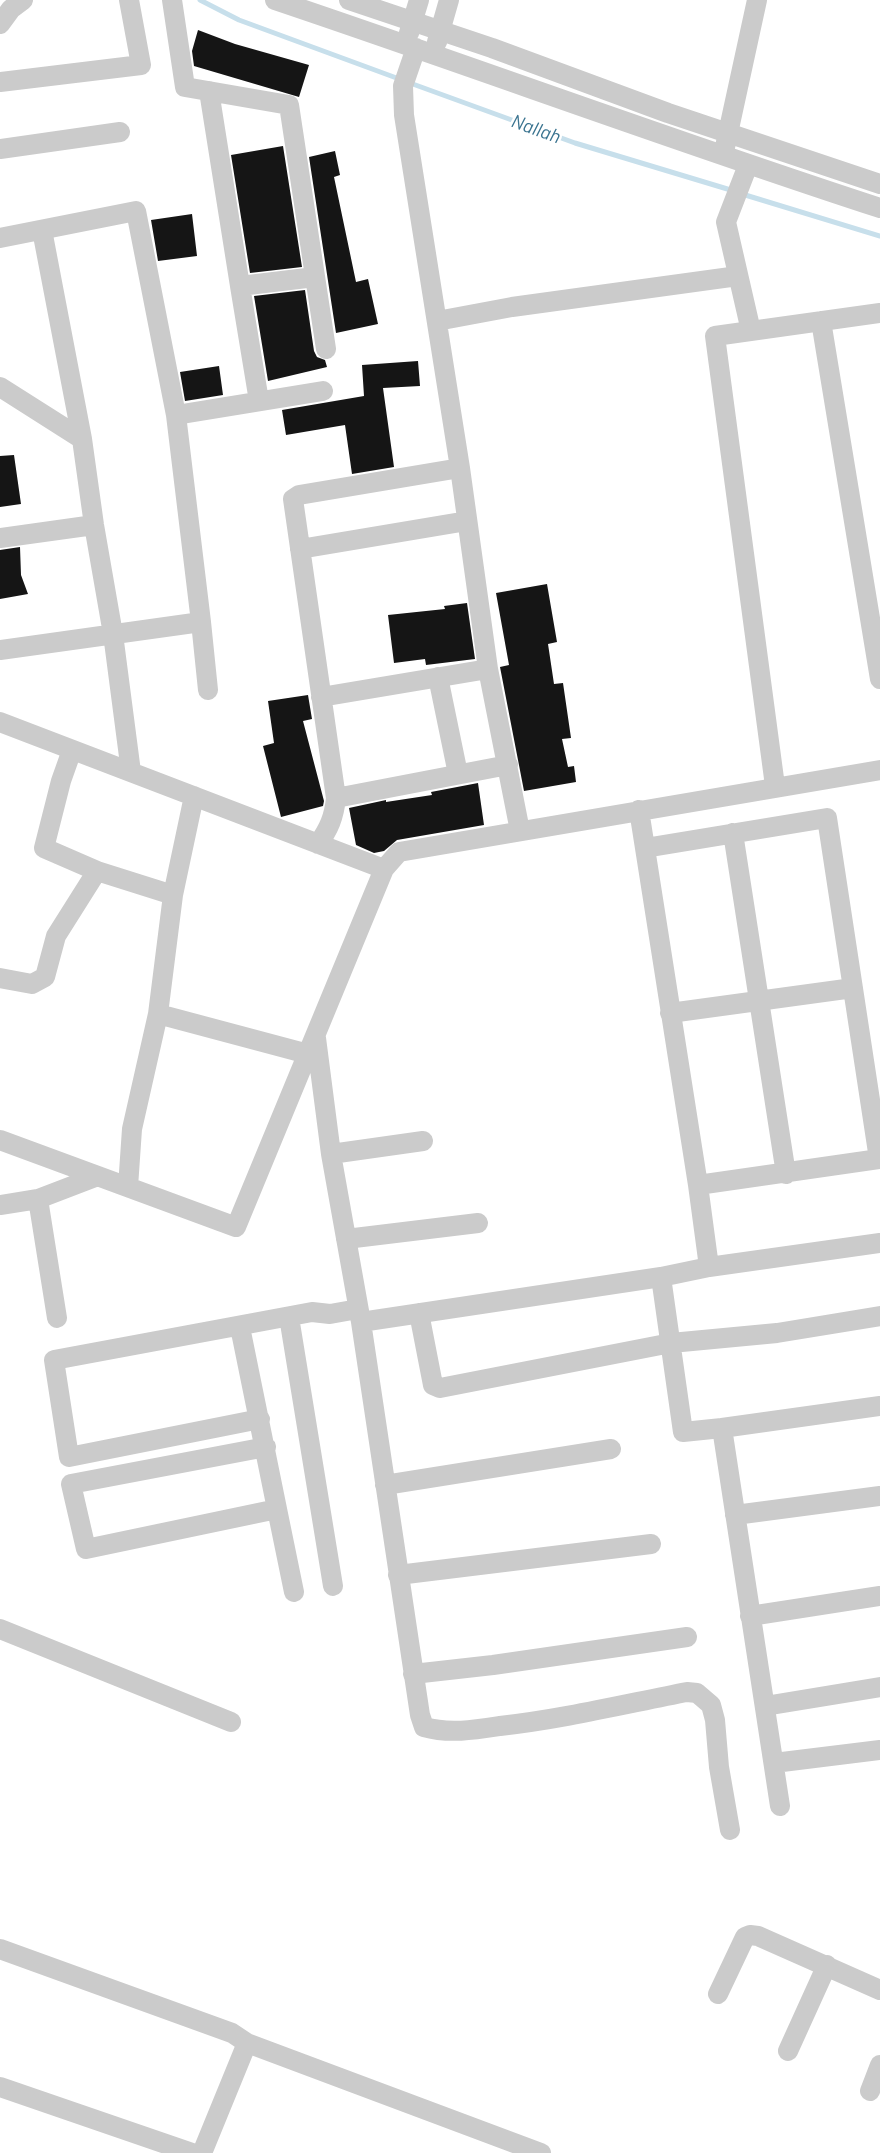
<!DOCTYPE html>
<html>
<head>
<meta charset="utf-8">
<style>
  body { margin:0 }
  canvas { display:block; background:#fff }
</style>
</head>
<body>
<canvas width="880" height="2153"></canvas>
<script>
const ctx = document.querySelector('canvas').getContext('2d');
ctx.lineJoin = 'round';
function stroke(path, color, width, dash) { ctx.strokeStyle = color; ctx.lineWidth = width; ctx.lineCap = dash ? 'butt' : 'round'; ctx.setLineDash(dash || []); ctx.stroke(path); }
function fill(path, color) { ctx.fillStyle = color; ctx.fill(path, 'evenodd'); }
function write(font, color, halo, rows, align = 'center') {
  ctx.font = font + ' Barlow,sans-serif'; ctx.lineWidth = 5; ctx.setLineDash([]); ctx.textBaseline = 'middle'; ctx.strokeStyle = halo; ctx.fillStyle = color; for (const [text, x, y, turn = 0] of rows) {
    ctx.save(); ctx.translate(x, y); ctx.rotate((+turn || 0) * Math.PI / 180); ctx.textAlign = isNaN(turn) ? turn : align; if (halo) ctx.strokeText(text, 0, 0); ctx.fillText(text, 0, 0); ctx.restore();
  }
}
const stream = new Path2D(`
  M 200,0 L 239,20 L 402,80
  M 410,83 L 575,143 L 734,191
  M 742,194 L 880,236`);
const building = new Path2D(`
  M 198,30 L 235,44 L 309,65 L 299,97 L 194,66 L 192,51 Z
  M 283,146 L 302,267 L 250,273 L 231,155 Z
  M 335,151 L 340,175 L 334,177 L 356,282 L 368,279 L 378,324 L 336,333 L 309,157 Z
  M 192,214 L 197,256 L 158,261 L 151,220 Z
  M 305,290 L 314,351 L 317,357 L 325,360 L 327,367 L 268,381 L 254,296 Z
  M 418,361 L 420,386 L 383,388 L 394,467 L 352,474 L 345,425 L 286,435 L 282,410 L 364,396 L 362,365 Z
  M 219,366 L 223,395 L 185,401 L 180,372 Z
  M 14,455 L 21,504 L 0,507 L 0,456 Z
  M 20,547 L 21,575 L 28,594 L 0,599 L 0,550 Z
  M 547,584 L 557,642 L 548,644 L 554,684 L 563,683 L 571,738 L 562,739 L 568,767 L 574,766 L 576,782 L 524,791 L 500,667 L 509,665 L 496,593 Z
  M 467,603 L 475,659 L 426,665 L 425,659 L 394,663 L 388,615 L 445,609 L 444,606 Z
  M 308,695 L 312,719 L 303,721 L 324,801 L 323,806 L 281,817 L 263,746 L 274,743 L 268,701 Z
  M 478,783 L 484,825 L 397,840 L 384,851 L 374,853 L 356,845 L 349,808 L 386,800 L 386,802 L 432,795 L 431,792 Z`);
const minor = new Path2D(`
  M 172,0 L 185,87 L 289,105 L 326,349
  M 275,0 C 477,68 677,142 880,208
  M 349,0 L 492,48 L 668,113 L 880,184
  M 0,24 L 11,9 L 23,0
  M 409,33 L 419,0
  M 437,42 L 449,0
  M 416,48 L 403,86 L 404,115 L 460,468 L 488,669 L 520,831
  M 0,82 L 141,65 L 129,0
  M 209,91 L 240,286 L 315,277
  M 725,147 L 757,0
  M 0,149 L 120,132
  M 748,165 L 726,222 L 751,331
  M 42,230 L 82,439
  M 0,238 L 136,211 L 176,415 L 323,391
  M 240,286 L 259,401
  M 437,321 L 512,307 L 738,276
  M 821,321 L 880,679
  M 0,387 L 82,439 L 94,525 L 113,634 L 131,772
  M 460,468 L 299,495 L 293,499 L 336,798 L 508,765
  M 0,538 L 94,525
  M 300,549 L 467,521
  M 201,622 L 208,690
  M 0,650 L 201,622 L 176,415
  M 438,677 L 458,774
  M 321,697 L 488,669
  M 0,722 L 384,869
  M 72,750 L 61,781 L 44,848 L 97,871
  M 775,786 L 715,336 L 880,313
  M 639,810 L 698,1185 L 709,1267
  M 733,833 L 786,1174
  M 318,844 C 329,829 334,817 336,798
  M 645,848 L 827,818 L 879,1159 L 698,1185
  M 173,895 L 194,796
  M 0,978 L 32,984 L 45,977 L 56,936 L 97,871 L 173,895 L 158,1014 L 132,1129 L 128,1187
  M 670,1013 L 853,988
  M 158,1014 L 308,1054
  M 316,1038 L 331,1154 L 361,1322 L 661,1277 L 709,1267 L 880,1243
  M 0,1140 L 236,1227 L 384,869 L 399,852 L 880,770
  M 331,1154 L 423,1141
  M 38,1199 L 57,1318
  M 0,1205 L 38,1199 L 98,1176
  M 346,1239 L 478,1223
  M 661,1277 L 683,1432 L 722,1428 L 780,1806
  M 419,1313 L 433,1385 L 440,1388 L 671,1343 L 777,1333 L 880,1316
  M 289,1317 L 333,1586
  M 361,1322 L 420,1715 L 424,1727 C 449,1734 474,1730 500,1726 C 563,1719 625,1704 687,1692 L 697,1693 L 711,1705 L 715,1720 L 719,1767 L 730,1830
  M 240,1327 L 277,1509 L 86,1549 L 71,1484 L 266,1447
  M 260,1419 L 69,1457 L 54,1360 L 312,1312 L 330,1314 L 358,1309
  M 722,1428 L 880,1406
  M 385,1485 L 611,1449
  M 277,1509 L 294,1592
  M 735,1515 L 880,1496
  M 398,1575 L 651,1544
  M 750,1616 L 880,1596
  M 0,1629 L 231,1722
  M 413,1674 L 493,1665 L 687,1637
  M 765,1706 L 880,1687
  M 774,1763 L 880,1750
  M 0,1949 L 232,2033 L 247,2043 L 541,2153
  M 718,1994 L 745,1937 L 750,1935 L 758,1936 L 880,1990
  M 788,2051 L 827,1965
  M 0,2087 L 192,2153
  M 870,2091 L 880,2065
  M 202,2153 L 247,2043`);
const waterNames = [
  ["Nallah",536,129,20]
];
stroke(stream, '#c7dfeb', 5);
fill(building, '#151515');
stroke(minor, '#cbcbcb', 20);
write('italic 19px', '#3b7490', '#fff', waterNames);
</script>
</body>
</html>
